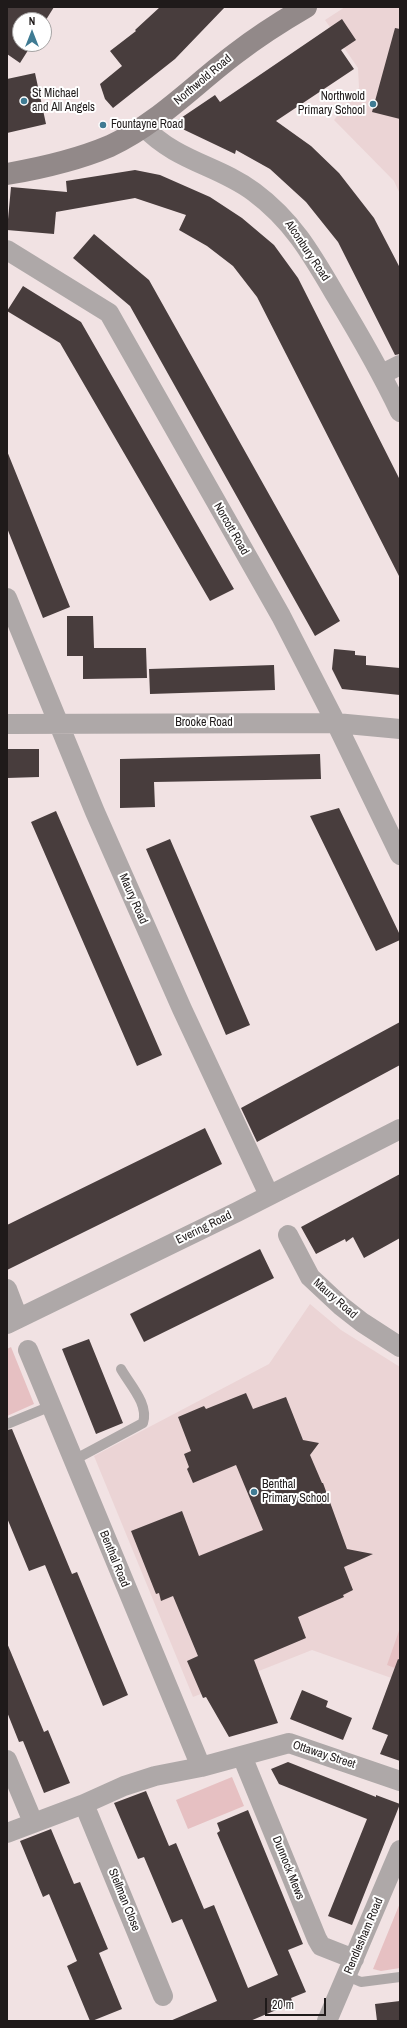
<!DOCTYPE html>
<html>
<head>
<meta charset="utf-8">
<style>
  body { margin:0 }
  #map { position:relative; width:407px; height:2028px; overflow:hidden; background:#f1e2e3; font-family:"Archivo Narrow",sans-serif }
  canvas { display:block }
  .frame { position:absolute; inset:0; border:8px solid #1f1a1a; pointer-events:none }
  .north { position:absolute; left:12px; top:12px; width:40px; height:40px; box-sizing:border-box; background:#fff; border:1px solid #a5a3a3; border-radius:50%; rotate:0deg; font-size:11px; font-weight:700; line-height:16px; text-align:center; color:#1f1a1a }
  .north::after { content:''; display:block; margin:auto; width:14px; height:18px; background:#3f7b93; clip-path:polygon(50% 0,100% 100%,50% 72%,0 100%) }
  .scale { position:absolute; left:265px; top:1998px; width:61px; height:18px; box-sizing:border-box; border:2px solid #1f1a1a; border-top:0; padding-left:5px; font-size:12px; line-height:14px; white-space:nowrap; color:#1f1a1a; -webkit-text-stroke:3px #fff; paint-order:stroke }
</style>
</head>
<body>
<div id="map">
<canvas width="407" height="2028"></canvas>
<div class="frame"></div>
<div class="north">N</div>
<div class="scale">20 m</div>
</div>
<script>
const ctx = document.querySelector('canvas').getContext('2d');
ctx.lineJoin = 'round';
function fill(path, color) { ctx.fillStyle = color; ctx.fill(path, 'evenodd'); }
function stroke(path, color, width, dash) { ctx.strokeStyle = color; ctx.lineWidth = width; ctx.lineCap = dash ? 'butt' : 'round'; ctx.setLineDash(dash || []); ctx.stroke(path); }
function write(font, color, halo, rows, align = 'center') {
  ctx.font = font + ' "Archivo Narrow",sans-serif'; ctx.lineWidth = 4; ctx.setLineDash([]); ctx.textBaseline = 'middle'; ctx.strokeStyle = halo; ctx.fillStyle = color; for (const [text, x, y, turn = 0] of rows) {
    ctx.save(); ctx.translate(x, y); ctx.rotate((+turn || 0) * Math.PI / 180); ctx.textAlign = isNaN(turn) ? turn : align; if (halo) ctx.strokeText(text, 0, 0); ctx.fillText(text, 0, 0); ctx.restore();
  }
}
const built = new Path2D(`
  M 345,7 L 400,7 L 400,194 L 394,181 L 334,120 L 359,88 L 358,68 L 325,20 Z
  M 310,1304 L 341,1330 L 400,1367 L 400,1681 L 312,1650 L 193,1697 L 94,1456 L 269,1364 Z`);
const green = new Path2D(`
  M 11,1347 L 34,1404 L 7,1416 L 7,1349 Z
  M 400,1628 L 400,1670 L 387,1665 Z
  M 232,1777 L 244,1806 L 188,1829 L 176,1800 Z
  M 400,1903 L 400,1968 L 381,1971 L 373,1969 Z`);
const building = new Path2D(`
  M 7,7 L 54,7 L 44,23 L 44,20 L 20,20 L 20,44 L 32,44 L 20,63 L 7,54 Z
  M 160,7 L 225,7 L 175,59 L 113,108 L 105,99 L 100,84 L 122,66 L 110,51 L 136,31 L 135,30 Z
  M 342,19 L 356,40 L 341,50 L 354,69 L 276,121 L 311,146 L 339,173 L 374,218 L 400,268 L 400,354 L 395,355 L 338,242 L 306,202 L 270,169 L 236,150 L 235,154 L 172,124 L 215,95 L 220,102 Z
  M 395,28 L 400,29 L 400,119 L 372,112 Z
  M 35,73 L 46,124 L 7,133 L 7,79 Z
  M 135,170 L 160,175 L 210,197 L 242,218 L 274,245 L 298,278 L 400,480 L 400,578 L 257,297 L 233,266 L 207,246 L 179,230 L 186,215 L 135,198 L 56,212 L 54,234 L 7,230 L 11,187 L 67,192 L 66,181 Z
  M 94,234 L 149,280 L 340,621 L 315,636 L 130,306 L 73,258 Z
  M 23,286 L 81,322 L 234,589 L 210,601 L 60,343 L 7,311 Z
  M 7,451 L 70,607 L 43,618 L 7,528 Z
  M 67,616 L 93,616 L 94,648 L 146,648 L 147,678 L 83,679 L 83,656 L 67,656 Z
  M 334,649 L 355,651 L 355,655 L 366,656 L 366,665 L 400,668 L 400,695 L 342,689 L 332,669 Z
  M 274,665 L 275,690 L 150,694 L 149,669 Z
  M 7,749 L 39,749 L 39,777 L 7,778 Z
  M 320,754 L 321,779 L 154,782 L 155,807 L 120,808 L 120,759 Z
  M 339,808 L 400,935 L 400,940 L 376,951 L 310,816 Z
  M 56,811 L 162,1055 L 137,1066 L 31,822 Z
  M 170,839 L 250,1025 L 226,1035 L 146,849 Z
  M 400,1022 L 400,1065 L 257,1142 L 241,1108 Z
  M 205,1128 L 222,1164 L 7,1270 L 7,1225 Z
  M 400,1174 L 400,1238 L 364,1258 L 353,1237 L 346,1242 L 345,1239 L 316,1254 L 301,1227 Z
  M 260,1249 L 274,1278 L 144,1342 L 130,1314 Z
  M 89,1339 L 123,1423 L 96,1434 L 62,1349 Z
  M 246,1393 L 253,1409 L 286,1397 L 303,1440 L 319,1443 L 310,1455 L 322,1483 L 323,1483 L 347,1549 L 373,1554 L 344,1567 L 353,1590 L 343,1595 L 344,1597 L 298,1617 L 306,1638 L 254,1660 L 278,1723 L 229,1737 L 206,1697 L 203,1698 L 187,1661 L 198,1656 L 173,1596 L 161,1601 L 159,1593 L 156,1594 L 131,1531 L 182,1511 L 199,1556 L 263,1530 L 236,1465 L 193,1483 L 187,1469 L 189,1467 L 184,1454 L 191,1451 L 178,1417 L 204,1406 L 206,1409 Z
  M 12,1429 L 72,1574 L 77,1572 L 128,1695 L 103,1706 L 45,1565 L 29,1571 L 7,1518 L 7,1430 Z
  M 7,1643 L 44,1732 L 48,1730 L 70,1783 L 44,1793 L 23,1741 L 19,1742 L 7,1712 Z
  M 398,1659 L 400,1660 L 400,1761 L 380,1754 L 388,1735 L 372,1729 Z
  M 302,1690 L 328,1701 L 326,1707 L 352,1718 L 343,1740 L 290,1719 Z
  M 288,1762 L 376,1797 L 376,1795 L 400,1804 L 352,1925 L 328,1916 L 367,1819 L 279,1784 L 271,1769 Z
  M 146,1791 L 169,1846 L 176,1843 L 204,1909 L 214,1905 L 248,1988 L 278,1975 L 217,1833 L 220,1831 L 217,1823 L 248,1810 L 303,1944 L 288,1950 L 306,1992 L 291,1998 L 293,2003 L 250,2021 L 170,2021 L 217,2001 L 182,1919 L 172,1923 L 144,1857 L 138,1859 L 114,1803 Z
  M 51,1829 L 74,1884 L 80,1882 L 108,1949 L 99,1953 L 122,2009 L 92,2021 L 90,2021 L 67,1966 L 77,1961 L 49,1894 L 43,1897 L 20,1841 Z
  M 400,2001 L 400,2021 L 377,2021 L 375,2004 Z`);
const lane = new Path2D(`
  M 7,1424 L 51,1406
  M 74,1460 L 143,1423 C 149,1404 130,1385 121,1369
  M 347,1976 L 361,1982 L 400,1977`);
const street = new Path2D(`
  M 143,126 C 177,162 218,165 254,192 C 293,221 312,255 336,296 C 359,334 381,372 400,412
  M 7,250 L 109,313 L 281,616 L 336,723 L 400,855
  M 382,374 L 400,365
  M 7,598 L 95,812 L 182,1009 L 269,1195
  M 7,724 L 336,723 L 400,729
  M 288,1235 L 310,1277 L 340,1305 L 363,1323 L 400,1347
  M 7,1289 L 18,1318
  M 7,1324 L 237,1212 L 400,1129
  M 28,1350 L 201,1767
  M 242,1756 L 317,1939 L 321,1946 L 354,1959
  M 7,1760 L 33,1822
  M 84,1804 L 163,1996
  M 7,1833 L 84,1804 L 124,1786 L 155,1776 L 201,1767 L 289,1743 L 400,1781
  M 327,2021 L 400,1850`);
const secondary = new Path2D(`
  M 7,174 C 42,168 77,160 110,146 C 157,124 194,85 235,54 C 257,37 282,21 306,7`);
const markers = [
  [24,101,4,"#3f7b93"],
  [373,104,4,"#3f7b93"],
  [103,125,4,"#3f7b93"],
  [254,1492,4,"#3f7b93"]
];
const streetNames = [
  ["Northwold Road",203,80,-40],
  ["Alconbury Road",307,251,56],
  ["Norcott Road",231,529,60],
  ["Brooke Road",204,723],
  ["Maury Road",133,899,66],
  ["Evering Road",204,1228,-26],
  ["Maury Road",335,1299,41],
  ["Benthal Road",114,1559,68],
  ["Ottaway Street",324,1755,18],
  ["Dunnock Mews",288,1868,68],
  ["Stellman Close",124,1900,68],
  ["Rendlesham Road",364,1936,-67]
];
const poiNames = [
  ["St Michael",32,94],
  ["and All Angels",32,108],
  ["Northwold",365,97,"right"],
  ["Primary School",365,111,"right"],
  ["Fountayne Road",111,125],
  ["Benthal",262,1485],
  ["Primary School",262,1499]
];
fill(built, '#ebd4d5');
fill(green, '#e6c0c2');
fill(building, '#483d3d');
stroke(lane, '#aea8a8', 10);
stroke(street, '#aea8a8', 20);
stroke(secondary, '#928989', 22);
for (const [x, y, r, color] of markers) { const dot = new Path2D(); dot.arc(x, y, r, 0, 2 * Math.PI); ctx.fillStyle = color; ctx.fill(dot); stroke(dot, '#fff', 1.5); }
write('12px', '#1f1a1a', '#fff', streetNames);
write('12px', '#1f1a1a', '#fff', poiNames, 'left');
</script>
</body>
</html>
